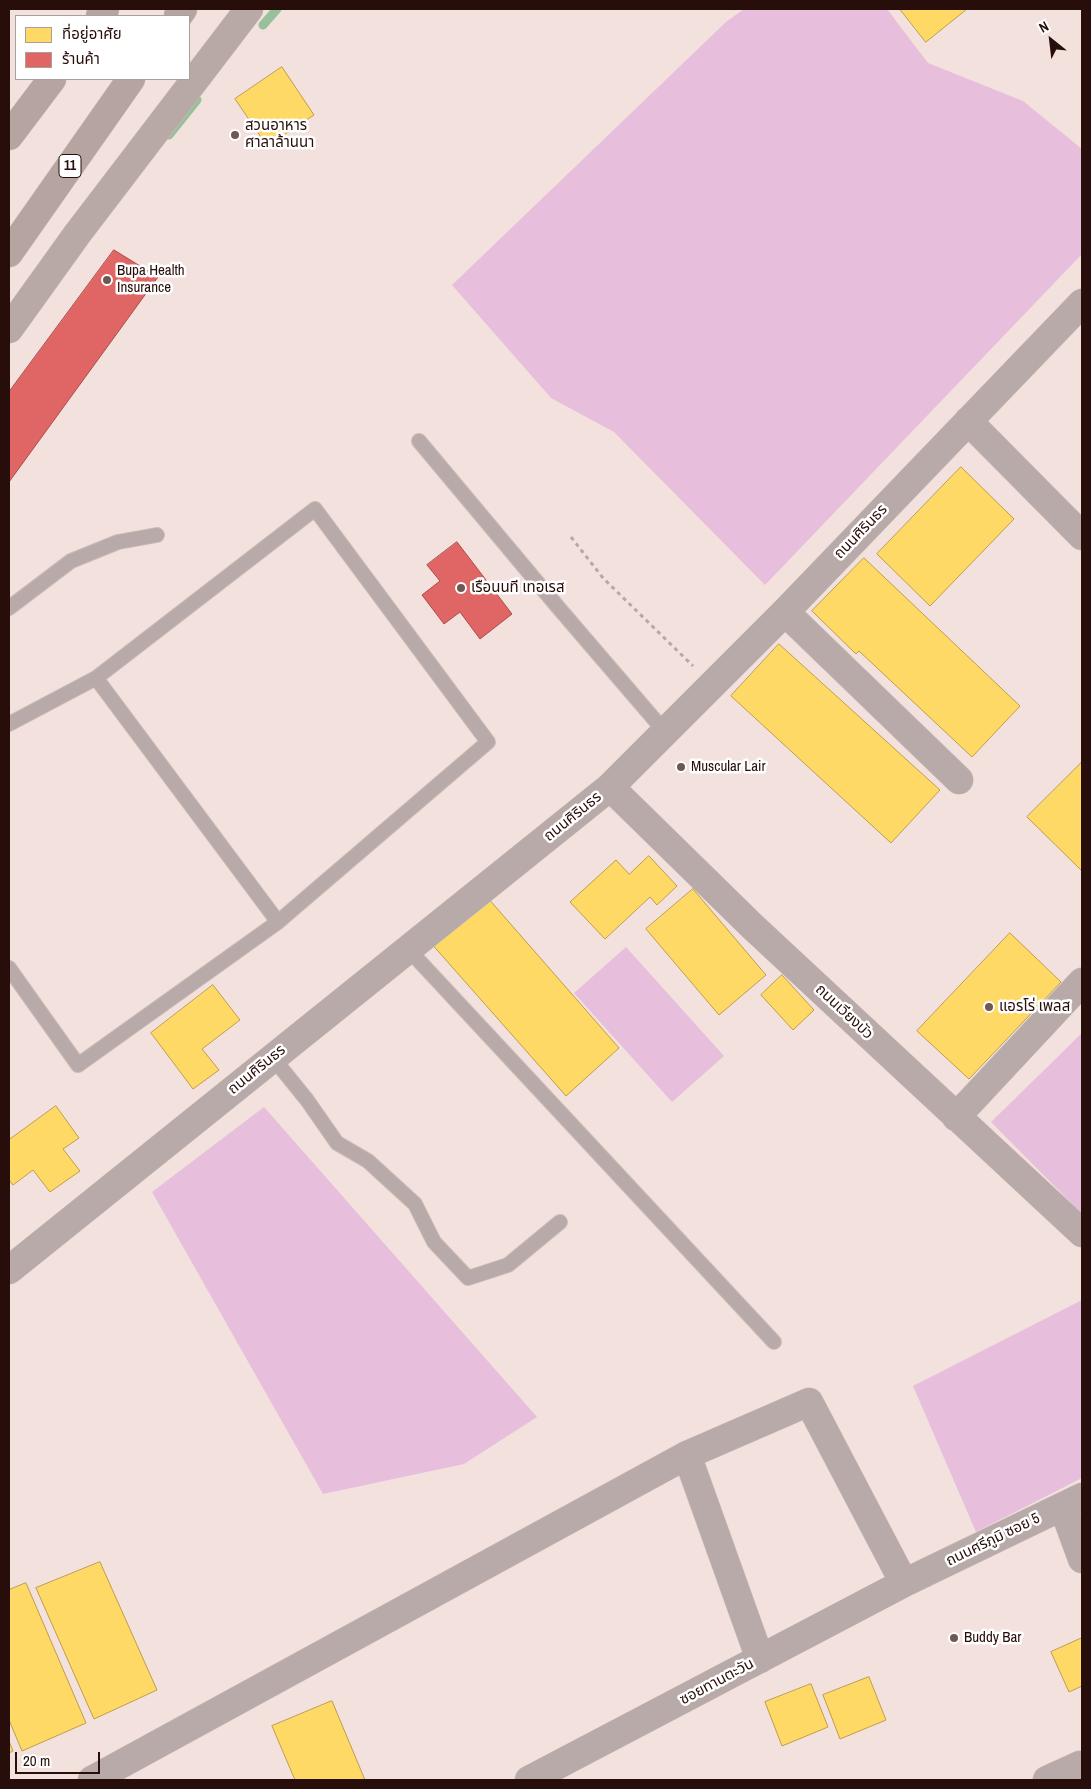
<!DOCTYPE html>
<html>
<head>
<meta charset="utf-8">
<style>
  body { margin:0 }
  #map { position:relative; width:1091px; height:1789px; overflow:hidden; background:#f3e1de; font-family:"Archivo Narrow","Noto Sans Thai",sans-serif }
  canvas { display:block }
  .frame { position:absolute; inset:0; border:10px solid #280e0a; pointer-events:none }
  .legend { position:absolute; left:15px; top:15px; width:175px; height:65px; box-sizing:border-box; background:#fff; border:1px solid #a99f9d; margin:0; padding:6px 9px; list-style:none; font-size:15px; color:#280e0a }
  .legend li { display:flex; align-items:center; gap:10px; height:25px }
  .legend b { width:25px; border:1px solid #a99f9d }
  .north { position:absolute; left:1026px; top:15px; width:50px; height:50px; -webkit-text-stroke:4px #fff; paint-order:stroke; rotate:331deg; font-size:14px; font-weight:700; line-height:20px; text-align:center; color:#280e0a }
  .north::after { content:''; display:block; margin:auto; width:18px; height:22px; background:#280e0a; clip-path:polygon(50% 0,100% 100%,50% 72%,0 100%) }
  .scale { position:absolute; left:15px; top:1752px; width:85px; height:22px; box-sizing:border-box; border:2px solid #280e0a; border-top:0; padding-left:6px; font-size:15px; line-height:18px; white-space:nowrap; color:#280e0a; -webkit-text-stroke:4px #fff; paint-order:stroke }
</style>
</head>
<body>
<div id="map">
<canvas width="1091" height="1789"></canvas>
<div class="frame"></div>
<ul class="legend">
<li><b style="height:14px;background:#ffd966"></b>ที่อยู่อาศัย</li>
<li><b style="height:14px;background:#e06666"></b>ร้านค้า</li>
</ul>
<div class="north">N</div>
<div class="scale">20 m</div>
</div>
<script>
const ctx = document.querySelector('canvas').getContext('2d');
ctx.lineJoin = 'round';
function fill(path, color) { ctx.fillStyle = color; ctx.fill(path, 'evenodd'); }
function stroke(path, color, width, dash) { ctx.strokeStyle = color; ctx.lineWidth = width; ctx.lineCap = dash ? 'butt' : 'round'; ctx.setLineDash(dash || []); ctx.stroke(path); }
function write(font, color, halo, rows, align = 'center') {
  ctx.font = font + ' "Archivo Narrow","Noto Sans Thai",sans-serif'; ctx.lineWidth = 5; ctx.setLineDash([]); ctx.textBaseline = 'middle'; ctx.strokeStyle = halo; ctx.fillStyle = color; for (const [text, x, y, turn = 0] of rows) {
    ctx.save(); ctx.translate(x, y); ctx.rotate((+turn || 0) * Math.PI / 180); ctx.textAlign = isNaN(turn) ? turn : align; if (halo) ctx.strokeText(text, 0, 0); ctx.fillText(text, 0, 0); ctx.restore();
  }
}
const green = new Path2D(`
  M 744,9 L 887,9 L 928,63 L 1023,101 L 1082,149 L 1082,254 L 765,585 L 614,432 L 551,398 L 452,285 L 726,22 Z
  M 626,947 L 724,1056 L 672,1102 L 574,993 Z
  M 1082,1033 L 1082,1214 L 991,1122 Z
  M 264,1107 L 537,1417 L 464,1464 L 323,1494 L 152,1192 Z
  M 1082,1300 L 1082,1478 L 976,1532 L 913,1386 Z`);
const homes = new Path2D(`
  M 900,9 L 967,9 L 926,42 Z
  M 282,67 L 314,115 L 267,146 L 235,99 Z
  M 961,467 L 1014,519 L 930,606 L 877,554 Z
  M 864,558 L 1020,706 L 972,757 L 859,651 L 856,654 L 812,611 Z
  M 779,644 L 940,790 L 891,843 L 731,696 Z
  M 1082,762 L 1082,871 L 1027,817 Z
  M 649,856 L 677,886 L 657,905 L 650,897 L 605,939 L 570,902 L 616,860 L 629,874 Z
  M 693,889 L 766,975 L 719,1015 L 646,929 Z
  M 487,897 L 619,1048 L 566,1096 L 430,942 Z
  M 1010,933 L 1061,982 L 969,1079 L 917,1031 Z
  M 782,975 L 814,1010 L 793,1030 L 761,995 Z
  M 213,985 L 240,1020 L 202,1049 L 219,1070 L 193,1089 L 151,1033 Z
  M 56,1106 L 79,1138 L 63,1149 L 80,1171 L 50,1192 L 33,1170 L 13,1185 L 9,1180 L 9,1140 Z
  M 100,1562 L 157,1690 L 94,1719 L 36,1588 Z
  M 26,1583 L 86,1723 L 22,1751 L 9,1720 L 9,1590 Z
  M 1082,1638 L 1082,1686 L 1069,1692 L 1051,1652 Z
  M 869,1677 L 886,1720 L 840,1739 L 823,1695 Z
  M 811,1684 L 828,1727 L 782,1746 L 765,1702 Z
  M 332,1701 L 365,1780 L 295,1780 L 272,1726 Z
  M 9,1741 L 13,1751 L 9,1753 Z`);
const shops = new Path2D(`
  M 114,250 L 158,277 L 9,482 L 9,392 Z
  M 457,542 L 512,614 L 480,639 L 460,612 L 444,624 L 422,595 L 440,581 L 427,565 Z`);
const stream = new Path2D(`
  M 263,25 L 277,9
  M 169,135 L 197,100`);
const path = new Path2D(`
  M 571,537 L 603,578 L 693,666`);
const service = new Path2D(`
  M 419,441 L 557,606 L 666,733
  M 9,608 L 71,561 L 118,542 L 157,535
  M 96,678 L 278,922
  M 9,724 L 96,678 L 315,509 L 488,742 L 278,922 L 78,1065 L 9,968
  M 408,949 L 774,1342
  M 273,1058 L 307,1100 L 337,1143 L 368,1161 L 415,1204 L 434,1242 L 468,1278 L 508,1265 L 560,1222`);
const minor = new Path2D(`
  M 968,421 L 1082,536
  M 785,612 L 959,780
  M 610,787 L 752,926 L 1082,1233
  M 956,1117 L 1082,982
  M 9,1270 L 610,787 L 785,612 L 1082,303
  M 687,1455 L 760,1659
  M 1063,1507 L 1082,1559
  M 92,1780 L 687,1455 L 809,1402 L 904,1583
  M 529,1780 L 904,1583 L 1082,1497
  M 1047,1780 L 1080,1765`);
const secondary = new Path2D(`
  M 9,329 L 78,233 L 249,9`);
const trunk = new Path2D(`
  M 100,16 L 105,9
  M 178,16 L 183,9
  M 9,136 L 52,79
  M 9,253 L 131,79`);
const markers = [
  [235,135,5,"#6f5854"],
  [107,280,5,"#6f5854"],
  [461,588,5,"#6f5854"],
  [681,767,5,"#6f5854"],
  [989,1007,5,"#6f5854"],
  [954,1638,5,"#6f5854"]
];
const shields = [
  [70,166,22]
];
const shieldNames = [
  ["11",70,166]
];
const poiNames = [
  ["สวนอาหาร",245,126],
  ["ศาลาล้านนา",245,143],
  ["Bupa Health",117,271],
  ["Insurance",117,288],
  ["เรือนนที เทอเรส",471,588],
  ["Muscular Lair",691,767],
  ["แอรโร่ เพลส",999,1007],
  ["Buddy Bar",964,1638]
];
const streetNames = [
  ["ถนนศิรินธร",861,532,-46],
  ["ถนนศิรินธร",573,817,-39],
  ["ถนนเวียงบัว",844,1012,43],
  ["ถนนศิรินธร",257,1070,-39],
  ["ถนนศรีภูมิ ซอย 5",993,1540,-26],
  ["ซอยทานตะวัน",717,1682,-28]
];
fill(green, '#e7bedb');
fill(homes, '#ffd966');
stroke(homes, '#be9c4a', 1);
fill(shops, '#e06666');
stroke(shops, '#a94c4a', 1);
stroke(stream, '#98c19b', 9);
stroke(service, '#cdbdb9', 16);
stroke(minor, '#cdbdb9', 29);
stroke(secondary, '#cdbdb9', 29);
stroke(trunk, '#cdbdb9', 29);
stroke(path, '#b6a8a7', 3, [4, 4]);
stroke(service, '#b8aaa8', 14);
stroke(minor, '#b8aaa8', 28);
stroke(secondary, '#b8a9a6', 28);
stroke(trunk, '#b5a4a0', 28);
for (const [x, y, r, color] of markers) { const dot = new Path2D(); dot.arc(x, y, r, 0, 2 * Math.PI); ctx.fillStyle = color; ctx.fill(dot); stroke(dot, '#fff', 2); }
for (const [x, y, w] of shields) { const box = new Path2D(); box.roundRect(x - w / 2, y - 11.5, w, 23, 4); ctx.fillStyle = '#fff'; ctx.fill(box); stroke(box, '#280e0a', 1); }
write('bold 14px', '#280e0a', null, shieldNames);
write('15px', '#280e0a', '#fff', poiNames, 'left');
write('15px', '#280e0a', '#fff', streetNames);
</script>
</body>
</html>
